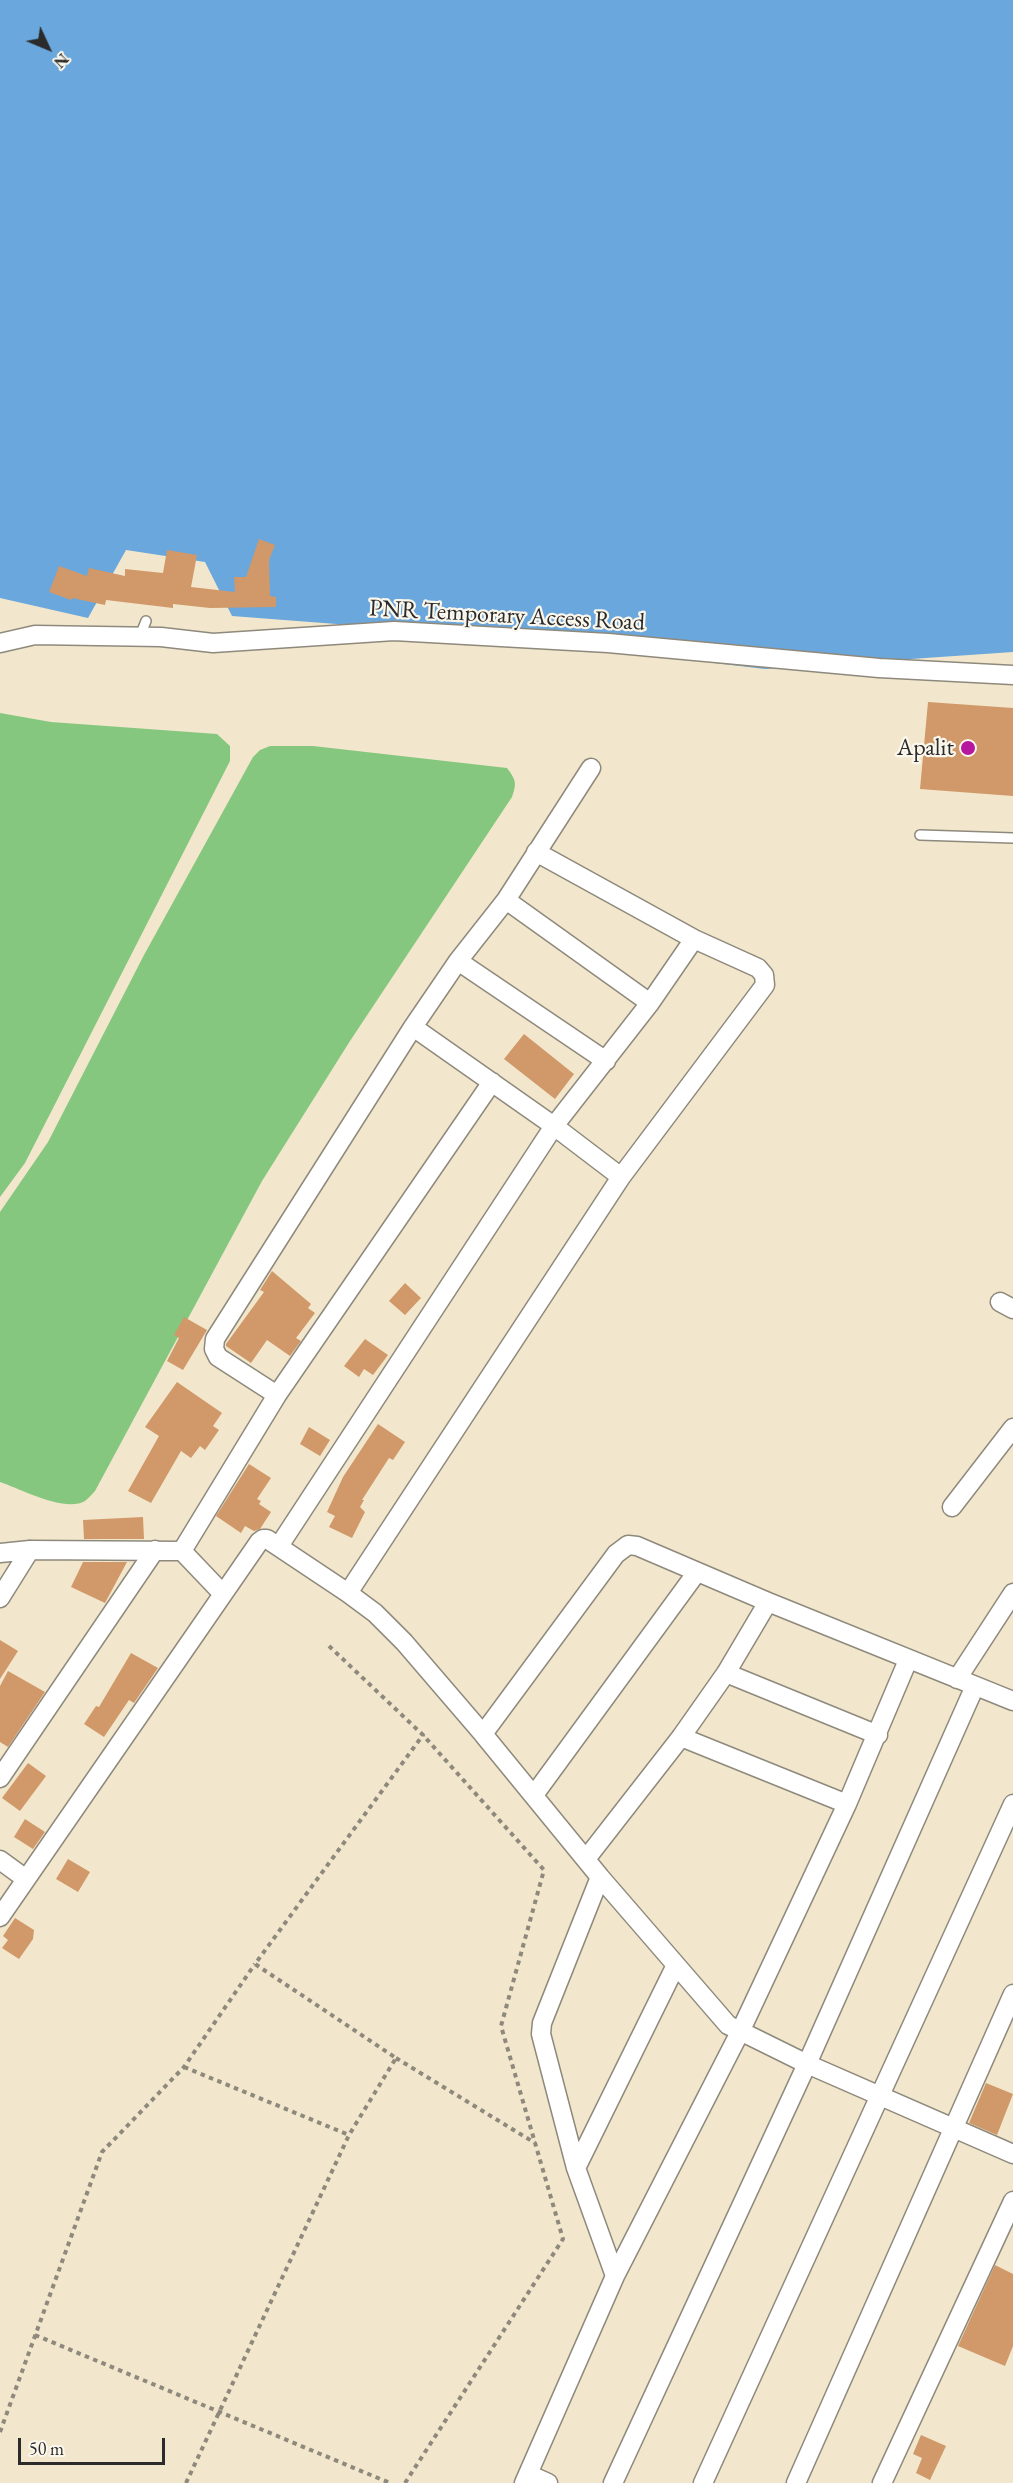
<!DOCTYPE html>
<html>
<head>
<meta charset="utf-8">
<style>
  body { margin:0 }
  #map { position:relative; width:1013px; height:2483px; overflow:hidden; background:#f2e7cc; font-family:"EB Garamond",serif }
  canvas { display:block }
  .north { position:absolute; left:18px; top:18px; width:60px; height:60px; -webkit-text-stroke:4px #fbf7ec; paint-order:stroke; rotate:134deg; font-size:16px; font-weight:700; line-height:24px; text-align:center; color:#2b2b2b }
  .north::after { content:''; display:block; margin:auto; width:21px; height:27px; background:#2b2b2b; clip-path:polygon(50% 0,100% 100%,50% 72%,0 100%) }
  .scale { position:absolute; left:18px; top:2438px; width:147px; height:27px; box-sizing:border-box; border:3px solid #2b2b2b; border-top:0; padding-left:8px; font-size:18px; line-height:21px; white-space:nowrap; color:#2b2b2b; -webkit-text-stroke:4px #fbf7ec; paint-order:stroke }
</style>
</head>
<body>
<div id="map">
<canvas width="1013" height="2483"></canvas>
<div class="north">N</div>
<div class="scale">50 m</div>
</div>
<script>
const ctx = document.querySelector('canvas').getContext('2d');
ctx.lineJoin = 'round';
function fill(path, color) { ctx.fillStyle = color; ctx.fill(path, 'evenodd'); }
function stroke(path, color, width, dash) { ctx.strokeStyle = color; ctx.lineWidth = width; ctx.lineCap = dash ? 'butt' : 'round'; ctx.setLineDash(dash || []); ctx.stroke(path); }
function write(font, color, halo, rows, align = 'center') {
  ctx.font = font + ' "EB Garamond",serif'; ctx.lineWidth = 4.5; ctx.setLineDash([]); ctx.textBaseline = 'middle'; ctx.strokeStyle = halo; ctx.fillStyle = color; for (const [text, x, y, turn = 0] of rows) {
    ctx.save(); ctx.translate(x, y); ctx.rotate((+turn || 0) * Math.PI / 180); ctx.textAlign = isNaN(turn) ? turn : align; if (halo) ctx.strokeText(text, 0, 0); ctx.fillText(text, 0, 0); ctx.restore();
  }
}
const green = new Path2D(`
  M 0,713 L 51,722 L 217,734 L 230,746 L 230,761 L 25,1163 L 0,1197 Z
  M 270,746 L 313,746 L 507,768 C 516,780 517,783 512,797 L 350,1041 L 262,1181 L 95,1491 C 92,1494 89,1498 85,1501 C 65,1513 21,1489 0,1482 L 0,1212 L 48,1142 L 144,955 L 253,757 L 260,750 Z`);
const water = new Path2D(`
  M 0,0 L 1013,0 L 1013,652 L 765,669 L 480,635 L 232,616 L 205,562 L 126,550 L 88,618 L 0,598 Z`);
const building = new Path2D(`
  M 259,539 L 275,545 L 269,560 L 270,596 L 276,597 L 276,607 L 210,608 L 173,604 L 173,608 L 106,600 L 105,605 L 72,598 L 71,600 L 49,592 L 59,566 L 87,576 L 89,568 L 125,576 L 125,569 L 163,573 L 167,550 L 197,555 L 191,587 L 235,592 L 234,577 L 246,577 Z
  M 928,702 L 1013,708 L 1013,796 L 920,789 Z
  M 524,1034 L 574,1074 L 555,1099 L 504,1059 Z
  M 272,1271 L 311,1304 L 308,1308 L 315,1313 L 296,1338 L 301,1341 L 290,1356 L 267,1340 L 251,1363 L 226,1346 L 226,1344 L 264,1292 L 260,1290 Z
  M 405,1283 L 421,1298 L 405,1315 L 389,1301 Z
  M 184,1317 L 207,1330 L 183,1370 L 167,1361 L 179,1338 L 174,1335 Z
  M 365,1339 L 388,1355 L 373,1375 L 364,1369 L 359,1377 L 344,1366 Z
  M 177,1382 L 222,1413 L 213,1426 L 219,1430 L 205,1450 L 200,1446 L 191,1458 L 181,1451 L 151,1503 L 128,1491 L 159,1436 L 145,1427 Z
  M 378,1424 L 405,1442 L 393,1460 L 389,1458 L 362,1500 L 364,1500 L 360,1507 L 365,1512 L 352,1538 L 329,1527 L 335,1516 L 327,1512 L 343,1477 Z
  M 309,1427 L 330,1440 L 320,1456 L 300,1444 Z
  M 249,1464 L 271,1478 L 257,1499 L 261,1501 L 259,1504 L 271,1512 L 260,1529 L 254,1531 L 245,1526 L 241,1533 L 216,1516 Z
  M 143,1517 L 144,1539 L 84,1539 L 83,1520 Z
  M 83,1562 L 127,1562 L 105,1603 L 71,1587 Z
  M 0,1640 L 18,1651 L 0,1679 Z
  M 131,1653 L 158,1668 L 134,1703 L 129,1700 L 104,1737 L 84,1724 L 96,1706 L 99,1707 Z
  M 8,1671 L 45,1692 L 8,1747 L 0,1742 L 0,1686 Z
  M 28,1763 L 46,1776 L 20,1811 L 2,1798 Z
  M 25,1819 L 45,1832 L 33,1849 L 14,1837 Z
  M 68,1859 L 90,1872 L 78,1892 L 56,1879 Z
  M 15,1918 L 34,1930 L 33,1939 L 19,1959 L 2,1948 L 8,1940 L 3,1936 Z
  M 986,2083 L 1013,2094 L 997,2135 L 969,2123 Z
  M 995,2265 L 1013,2274 L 1013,2346 L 1005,2366 L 958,2346 Z
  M 921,2435 L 946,2446 L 930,2480 L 916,2473 L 922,2458 L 913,2454 Z`);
const path = new Path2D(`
  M 396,2058 L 535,2143
  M 184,2067 L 349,2135
  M 35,2335 L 390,2483
  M 0,2432 L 102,2152 L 184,2067 L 255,1964
  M 186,2483 L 349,2135 L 396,2058 L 255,1964 L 423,1735 L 329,1646
  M 405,2483 L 563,2239 L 501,2026 L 544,1870 L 423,1735`);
const lane = new Path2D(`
  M 140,636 L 146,621
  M 920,835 L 1013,838`);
const street = new Path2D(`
  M 0,643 L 35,635 L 161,637 L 213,643 L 394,631 L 608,643 L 879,668 L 1013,675
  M 506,900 L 650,1003
  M 458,961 L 606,1061
  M 413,1027 L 554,1126 L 621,1177
  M 1000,1302 L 1013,1309
  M 277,1395 L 218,1357 L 214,1349 L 215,1339 L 413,1027 L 458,961 L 506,900 L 591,768
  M 952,1507 L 1013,1428
  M 279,1546 L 554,1126 L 650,1003 L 694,939
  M 182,1551 L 277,1395 L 492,1082
  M 0,1553 L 30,1550 L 182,1551 L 222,1593
  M 348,1593 L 375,1613 L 404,1642 L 483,1734 L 600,1877 L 728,2025 L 807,2064 L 1013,2154
  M 0,1598 L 30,1550
  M 726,1673 L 878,1735
  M 957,1679 L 1013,1593
  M 483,1734 L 616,1554 L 628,1545 L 637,1546 L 768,1602 L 1013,1701
  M 681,1737 L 847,1804
  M 0,1778 L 155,1550
  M 534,1795 L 697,1572
  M 586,1859 L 681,1737 L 726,1673 L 768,1602
  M 0,1860 L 26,1879
  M 600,1877 L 542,2023 L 541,2034 L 576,2168 L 615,2276
  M 0,1917 L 259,1542 L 263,1539 L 267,1539 L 348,1593 L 621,1177 L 765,985 L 764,975 L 758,968 L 694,939 L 536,852
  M 576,2168 L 676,1965
  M 528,2474 L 548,2483
  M 524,2483 L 615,2276 L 740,2032 L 847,1804 L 908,1660
  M 613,2483 L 807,2064 L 975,1686
  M 703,2483 L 1013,1804
  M 796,2483 L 1013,1994
  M 882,2483 L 1013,2201`);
const markers = [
  [968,748,8,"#b5179e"]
];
const streetNames = [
  ["PNR Temporary Access Road",507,616,3]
];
const poiNames = [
  ["Apalit",954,748]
];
fill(green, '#86c77f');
fill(water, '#6aa7dc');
fill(building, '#d19869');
stroke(lane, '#8e897c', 12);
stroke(street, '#8e897c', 21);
stroke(path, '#8e897c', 4, [4.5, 4.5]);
stroke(lane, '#fff', 9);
stroke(street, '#fff', 18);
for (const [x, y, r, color] of markers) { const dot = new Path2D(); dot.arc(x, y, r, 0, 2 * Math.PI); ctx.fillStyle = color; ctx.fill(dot); stroke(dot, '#fbf7ec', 2); }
write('24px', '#2b2b2b', '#fbf7ec', streetNames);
write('24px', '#2b2b2b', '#fbf7ec', poiNames, 'right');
</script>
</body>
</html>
